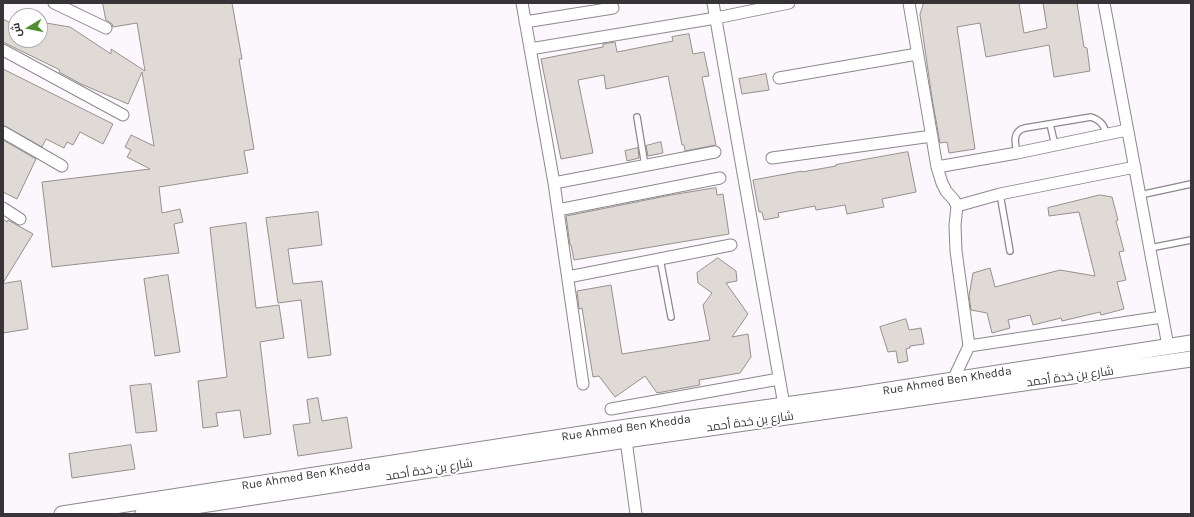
<!DOCTYPE html>
<html>
<head>
<meta charset="utf-8">
<style>
  body { margin:0 }
  #map { position:relative; width:1194px; height:517px; overflow:hidden; background:#fcf7fd; font-family:Karla,Cairo,sans-serif }
  canvas { display:block }
  .frame { position:absolute; inset:0; border:4px solid #363436; pointer-events:none }
  .north { position:absolute; left:8px; top:8px; width:40px; height:40px; box-sizing:border-box; background:#fff; border:1px solid #afaeaf; border-radius:50%; rotate:260deg; font-size:11px; font-weight:700; line-height:16px; text-align:center; color:#363436 }
  .north::after { content:''; display:block; margin:auto; width:14px; height:18px; background:#508e2e; clip-path:polygon(50% 0,100% 100%,50% 72%,0 100%) }
</style>
</head>
<body>
<div id="map">
<canvas width="1194" height="517"></canvas>
<div class="frame"></div>
<div class="north">ش</div>
</div>
<script>
const ctx = document.querySelector('canvas').getContext('2d');
ctx.lineJoin = 'round';
function fill(path, color) { ctx.fillStyle = color; ctx.fill(path, 'evenodd'); }
function stroke(path, color, width, dash) { ctx.strokeStyle = color; ctx.lineWidth = width; ctx.lineCap = dash ? 'butt' : 'round'; ctx.setLineDash(dash || []); ctx.stroke(path); }
function write(font, color, halo, rows, align = 'center') {
  ctx.font = font + ' Karla,Cairo,sans-serif'; ctx.lineWidth = 4; ctx.setLineDash([]); ctx.textBaseline = 'middle'; ctx.strokeStyle = halo; ctx.fillStyle = color; for (const [text, x, y, turn = 0] of rows) {
    ctx.save(); ctx.translate(x, y); ctx.rotate((+turn || 0) * Math.PI / 180); ctx.textAlign = isNaN(turn) ? turn : align; if (halo) ctx.strokeText(text, 0, 0); ctx.fillText(text, 0, 0); ctx.restore();
  }
}
const building = new Path2D(`
  M 103,3 L 232,3 L 242,59 L 239,59 L 254,149 L 244,151 L 248,173 L 159,187 L 162,213 L 180,209 L 183,222 L 174,224 L 179,253 L 52,267 L 42,182 L 150,169 L 127,157 L 131,150 L 125,147 L 131,135 L 154,146 L 142,72 L 128,104 L 81,84 L 59,72 L 60,70 L 3,42 L 3,19 L 16,26 L 16,40 L 40,40 L 40,22 L 70,27 L 111,54 L 111,49 L 145,71 L 137,23 L 113,27 L 112,24 L 106,20 Z
  M 924,3 L 1019,3 L 1024,33 L 1047,28 L 1043,3 L 1077,3 L 1084,47 L 1087,48 L 1090,71 L 1054,77 L 1049,45 L 986,57 L 980,23 L 957,27 L 975,149 L 949,153 L 947,142 L 940,143 L 932,98 L 920,15 Z
  M 689,34 L 693,54 L 704,52 L 709,76 L 702,77 L 716,145 L 685,151 L 684,145 L 682,145 L 668,76 L 606,89 L 604,75 L 578,80 L 593,153 L 561,159 L 541,59 L 603,47 L 603,44 L 615,42 L 617,52 L 673,41 L 672,37 Z
  M 3,69 L 113,124 L 103,144 L 80,132 L 73,145 L 67,142 L 64,148 L 46,139 L 42,147 L 3,125 Z
  M 766,74 L 769,90 L 742,94 L 739,79 Z
  M 3,140 L 36,159 L 17,199 L 3,192 Z
  M 661,142 L 663,153 L 648,156 L 646,146 Z
  M 638,148 L 639,158 L 627,161 L 625,151 Z
  M 908,152 L 916,192 L 882,199 L 884,207 L 847,214 L 845,205 L 816,210 L 815,206 L 778,213 L 779,217 L 764,220 L 762,212 L 759,212 L 753,180 L 802,171 L 802,172 L 836,166 L 836,165 Z
  M 716,188 L 717,195 L 723,194 L 729,234 L 574,260 L 571,245 L 570,245 L 566,216 L 671,195 Z
  M 1100,195 L 1112,197 L 1118,220 L 1116,221 L 1124,251 L 1119,252 L 1126,280 L 1117,282 L 1124,309 L 1101,315 L 1100,312 L 1062,321 L 1061,318 L 1033,325 L 1030,315 L 1008,320 L 1010,328 L 992,333 L 987,313 L 971,310 L 969,296 L 973,273 L 990,268 L 995,287 L 1060,270 L 1095,276 L 1079,212 L 1049,216 L 1048,208 Z
  M 318,212 L 322,245 L 288,249 L 293,284 L 322,281 L 331,355 L 308,358 L 301,300 L 278,303 L 266,218 Z
  M 3,219 L 7,222 L 8,220 L 33,234 L 3,283 Z
  M 246,223 L 256,308 L 279,305 L 284,338 L 260,342 L 271,434 L 244,438 L 240,410 L 216,413 L 218,426 L 203,428 L 198,381 L 227,377 L 210,228 Z
  M 718,258 L 736,271 L 737,281 L 726,283 L 748,314 L 732,337 L 748,334 L 751,357 L 740,373 L 699,380 L 700,385 L 657,393 L 645,376 L 615,397 L 599,376 L 593,377 L 582,308 L 579,309 L 577,291 L 611,285 L 622,354 L 710,340 L 703,305 L 712,293 L 698,283 L 697,273 Z
  M 168,275 L 180,352 L 155,356 L 144,279 Z
  M 21,281 L 28,329 L 3,333 L 3,284 Z
  M 906,319 L 909,330 L 921,328 L 924,344 L 910,346 L 910,348 L 906,349 L 908,361 L 898,363 L 896,351 L 888,352 L 880,327 Z
  M 151,384 L 157,431 L 136,433 L 130,386 Z
  M 318,398 L 322,421 L 347,417 L 352,448 L 298,456 L 293,425 L 310,423 L 307,400 Z
  M 131,445 L 135,469 L 72,478 L 69,454 Z`);
const lane = new Path2D(`
  M 637,117 L 645,166
  M 1050,124 L 1055,145
  M 1017,153 C 1015,143 1012,131 1025,128 L 1091,117 C 1100,120 1105,125 1106,134
  M 1000,194 L 1010,251
  M 1140,195 L 1191,184
  M 1150,248 L 1191,240
  M 660,259 L 671,317`);
const street = new Path2D(`
  M 54,3 L 106,28
  M 522,3 L 554,183 L 583,384
  M 713,3 L 784,405
  M 909,3 L 937,167 L 942,183 L 946,191 L 954,200 L 957,206 L 955,225 L 956,251 L 969,346
  M 1104,3 L 1168,346
  M 525,22 L 613,8
  M 530,49 L 716,18 L 789,3
  M 3,50 L 123,115
  M 779,78 L 917,54
  M 3,132 L 62,166
  M 772,158 L 932,136
  M 937,167 L 1017,153 L 1127,130
  M 554,183 L 715,152
  M 957,206 L 1000,194 L 1135,167
  M 3,208 L 20,219
  M 558,210 L 720,178
  M 568,277 L 731,245
  M 953,380 L 969,346 L 1162,317
  M 611,409 L 779,379
  M 626,440 L 636,514`);
const secondary = new Path2D(`
  M 62,514 L 627,427 L 857,395 L 1191,343
  M 143,514 L 626,440 L 1191,359`);
const streetNames = [
  ["شارع بن خدة أحمد",1070,377,-8],
  ["Rue Ahmed Ben Khedda",947,381,-9],
  ["شارع بن خدة أحمد",750,422,-8],
  ["Rue Ahmed Ben Khedda",626,428,-8],
  ["شارع بن خدة أحمد",429,470,-9],
  ["Rue Ahmed Ben Khedda",306,476,-9]
];
fill(building, '#e0dad6');
stroke(building, '#96908c', 1);
stroke(lane, '#8c888d', 8);
stroke(street, '#8c888d', 13);
stroke(secondary, '#8c888d', 17);
stroke(lane, '#fff', 5.5);
stroke(street, '#fff', 11);
stroke(secondary, '#fff', 15);
write('12px', '#363436', '#fff', streetNames);
</script>
</body>
</html>
